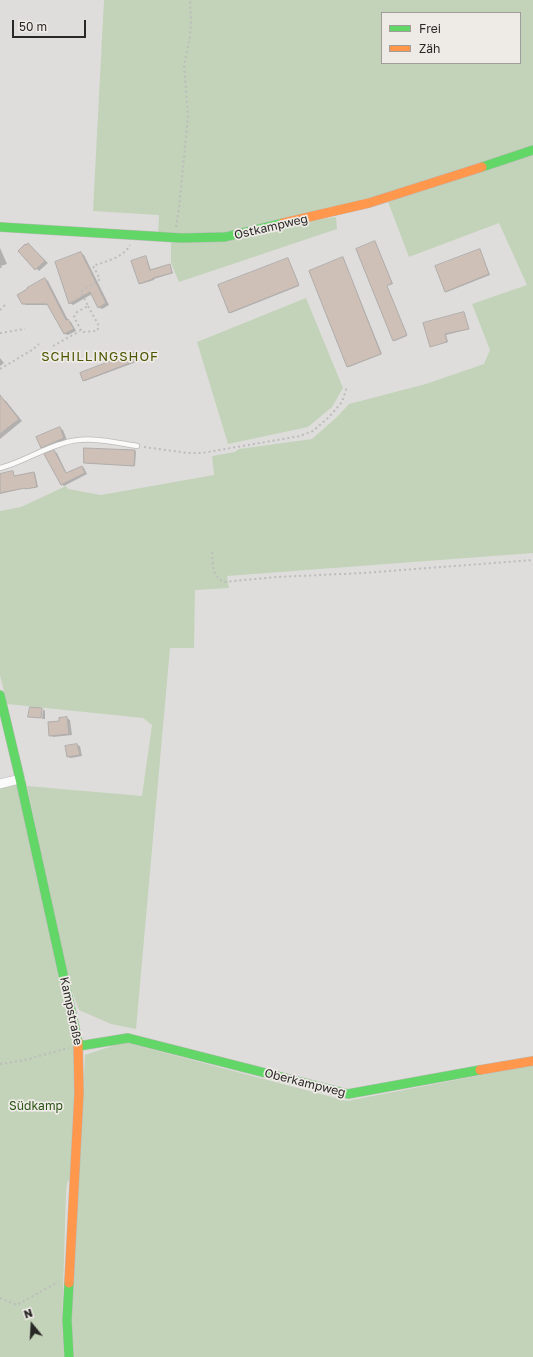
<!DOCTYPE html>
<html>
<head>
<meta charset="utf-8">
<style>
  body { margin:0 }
  #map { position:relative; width:533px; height:1357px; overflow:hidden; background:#dfdddb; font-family:"Golos Text",sans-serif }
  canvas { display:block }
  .legend { position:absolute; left:381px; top:12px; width:140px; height:52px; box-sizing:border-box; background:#eeebe7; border:1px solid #9f9d9a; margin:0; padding:5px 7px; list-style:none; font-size:12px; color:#292826 }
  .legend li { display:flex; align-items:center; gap:8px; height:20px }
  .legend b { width:20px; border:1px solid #9f9d9a }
  .north { position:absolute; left:12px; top:1305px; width:40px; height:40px; -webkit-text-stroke:3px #eeebe7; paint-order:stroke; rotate:342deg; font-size:11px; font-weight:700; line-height:16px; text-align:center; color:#292826 }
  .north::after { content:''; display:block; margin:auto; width:14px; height:18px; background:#292826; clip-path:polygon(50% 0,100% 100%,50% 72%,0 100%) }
  .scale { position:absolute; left:12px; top:20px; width:74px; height:18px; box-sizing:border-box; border:2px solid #292826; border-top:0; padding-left:5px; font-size:12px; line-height:14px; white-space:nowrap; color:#292826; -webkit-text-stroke:3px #eeebe7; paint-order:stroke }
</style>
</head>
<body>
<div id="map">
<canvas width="533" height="1357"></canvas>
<ul class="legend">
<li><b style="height:5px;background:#63d668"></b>Frei</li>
<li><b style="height:5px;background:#ff974d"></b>Zäh</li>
</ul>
<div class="north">N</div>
<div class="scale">50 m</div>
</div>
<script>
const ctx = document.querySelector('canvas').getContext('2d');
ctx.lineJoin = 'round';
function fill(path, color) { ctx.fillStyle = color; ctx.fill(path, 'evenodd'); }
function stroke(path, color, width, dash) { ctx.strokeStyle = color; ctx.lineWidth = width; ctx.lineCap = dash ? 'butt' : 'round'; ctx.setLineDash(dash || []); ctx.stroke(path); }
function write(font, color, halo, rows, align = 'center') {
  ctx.font = font + ' "Golos Text",sans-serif'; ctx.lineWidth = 3.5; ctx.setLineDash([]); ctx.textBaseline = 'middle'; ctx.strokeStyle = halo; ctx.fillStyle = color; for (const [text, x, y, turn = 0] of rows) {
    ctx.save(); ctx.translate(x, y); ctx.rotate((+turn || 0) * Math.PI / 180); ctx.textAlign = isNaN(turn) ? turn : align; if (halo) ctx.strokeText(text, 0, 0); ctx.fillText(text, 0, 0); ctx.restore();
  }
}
const green = new Path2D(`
  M 104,0 L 533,0 L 533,146 L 366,200 L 225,234 L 158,234 L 159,215 L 93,211 ZM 382,13 L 520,13 L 520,63 L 382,63 Z
  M 533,155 L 533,553 L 227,576 L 229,588 L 195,590 L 194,648 L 170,648 L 136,1029 L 111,1024 L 79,1010 L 68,980 L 27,786 L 142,796 L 152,725 L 143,718 L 7,704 L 0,675 L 0,511 L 21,507 L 66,486 L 68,489 L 101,495 L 214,475 L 212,456 L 235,452 L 239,449 L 312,439 L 337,417 L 349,404 L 426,384 L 484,364 L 490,350 L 472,304 L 527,285 L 499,223 L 409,257 L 388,202 Z
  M 336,217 L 337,229 L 179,282 L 171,263 L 171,241 Z
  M 306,298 L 343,388 L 332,407 L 308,427 L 228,444 L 197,342 Z
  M 17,780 L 76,1057 L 70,1178 L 67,1183 L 66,1193 L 62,1322 L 64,1357 L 0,1357 L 0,784 Z
  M 124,1042 L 347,1101 L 533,1065 L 533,1357 L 74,1357 L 71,1325 L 85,1055 Z`);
const shadow = new Path2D(`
  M 375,242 L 393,284 L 387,286 L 407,336 L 395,341 L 394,340 Z
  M 28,244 L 48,263 L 39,271 L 19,251 Z
  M 0,248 L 7,264 L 1,266 L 2,268 L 0,268 Z
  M 480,250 L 490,275 L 447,292 L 446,291 Z
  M 80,253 L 84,255 L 109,305 L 102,309 L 98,307 L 92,294 L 73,305 L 70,303 Z
  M 146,257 L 151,270 L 170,265 L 173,273 L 154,279 L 154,280 L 141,284 L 140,284 Z
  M 343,258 L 382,354 L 349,367 L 347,367 Z
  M 288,259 L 299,286 L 231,313 L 230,312 Z
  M 45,279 L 48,281 L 68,320 L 71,322 L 76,331 L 68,335 L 65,334 L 49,305 L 26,305 L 23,303 Z
  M 464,313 L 469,329 L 446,335 L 448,342 L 431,346 Z
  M 135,353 L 139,361 L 85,381 L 84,380 Z
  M 0,358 L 4,363 L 0,366 Z
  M 2,399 L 6,401 L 22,421 L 0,439 L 0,401 Z
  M 59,428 L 63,430 L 67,440 L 45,449 L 41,447 Z
  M 54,451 L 57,453 L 67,474 L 82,467 L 84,468 L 87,474 L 64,486 L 61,484 Z
  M 135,451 L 136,452 L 135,466 L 85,463 Z
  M 13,472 L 15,477 L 35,473 L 38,487 L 27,489 L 25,488 L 0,494 L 0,475 Z
  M 43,709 L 45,711 L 45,719 L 42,719 Z
  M 67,718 L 70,720 L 72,735 L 53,737 L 50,735 L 60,721 Z
  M 77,745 L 80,746 L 82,756 L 71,758 L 68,757 Z`);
const building = new Path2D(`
  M 375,241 L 392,283 L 387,286 L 407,335 L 393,341 L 356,249 Z
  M 28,243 L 45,261 L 35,270 L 18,251 L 25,244 L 26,245 Z
  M 480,249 L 489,274 L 445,292 L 435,266 Z
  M 81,252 L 106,303 L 98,308 L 90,292 L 69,304 L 55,262 Z
  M 146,256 L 150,270 L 170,264 L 172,273 L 153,278 L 153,279 L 139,284 L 131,261 Z
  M 343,257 L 381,354 L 347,367 L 309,271 Z
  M 288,258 L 299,285 L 229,313 L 218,285 Z
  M 45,278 L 66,320 L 68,319 L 74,329 L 64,334 L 47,304 L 22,304 L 17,295 L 27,289 L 27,288 Z
  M 464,312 L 469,329 L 445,334 L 447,342 L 430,347 L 423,323 Z
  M 135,352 L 138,360 L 83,381 L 80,373 Z
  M 0,395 L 19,419 L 0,434 Z
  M 60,427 L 64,438 L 41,448 L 36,437 Z
  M 84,448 L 135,450 L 134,466 L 84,463 Z
  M 54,450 L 66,473 L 82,466 L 85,473 L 61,485 L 44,454 Z
  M 13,471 L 14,476 L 34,472 L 37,487 L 25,489 L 25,488 L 0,493 L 0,474 Z
  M 30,707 L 42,708 L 41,718 L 28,717 Z
  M 67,717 L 69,734 L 49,736 L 48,722 L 59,721 L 59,718 Z
  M 77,744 L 80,755 L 67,757 L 65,746 Z`);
const path = new Path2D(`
  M 176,227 L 179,208 L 188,116 L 184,65 L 190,37 L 191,24 L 190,0
  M 88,306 L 99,326 L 97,331 L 82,332 L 74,317 L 77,312 L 88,306 L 81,292 L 83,290 L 98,281 L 100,279 L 93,266 C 106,261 123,258 130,245
  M 0,310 L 5,305
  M 0,333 L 25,329
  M 53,346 L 80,331
  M 0,369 L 32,350 L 39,344
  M 144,447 L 188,453 L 202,453 L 300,436 L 313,431 L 329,417 L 342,402 L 347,387
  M 212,552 C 213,564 211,574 223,582 L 277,577 L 363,573 L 533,560
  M 0,1064 L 21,1061 L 69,1048
  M 0,1298 L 17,1305 L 58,1282`);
const lane = new Path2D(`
  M 0,468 C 21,463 40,450 61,444 C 86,435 112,442 137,446`);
const street = new Path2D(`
  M 0,784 L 20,779`);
const fast = new Path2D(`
  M 482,167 L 533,150
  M 0,227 L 182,238 L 225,237 L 283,223
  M 0,695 L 20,779 L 78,1042
  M 79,1046 L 128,1038 L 348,1094 L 480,1070
  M 69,1283 L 67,1320 L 69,1357`);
const slow = new Path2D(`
  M 283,223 L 369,203 L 482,167
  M 480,1070 L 533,1061
  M 69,1283 L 79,1093 L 78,1042`);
const streetNames = [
  ["Ostkampweg",271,227,-13],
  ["Kampstraße",71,1011,78],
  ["Oberkampweg",305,1083,14]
];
const parkNames = [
  ["Südkamp",36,1106]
];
const neighbourhoodNames = [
  ["SCHILLINGSHOF",100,357]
];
fill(green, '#c2d3b9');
fill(shadow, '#0003');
fill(building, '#cebfb7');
stroke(building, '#afadab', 1);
stroke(lane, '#bbbab8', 6);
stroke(street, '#bbbab8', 10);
stroke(fast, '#bbbab8', 10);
stroke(slow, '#bbbab8', 10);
stroke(path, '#bcbcbc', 2, [2, 3]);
stroke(lane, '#fafafa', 4.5);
stroke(street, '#fafafa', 9);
stroke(fast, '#63d668', 9);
stroke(slow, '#ff974d', 9);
write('12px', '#292826', '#eeebe7', streetNames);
write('12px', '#2a5414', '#eeebe7', parkNames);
ctx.letterSpacing = '1px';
write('13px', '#4d5600', '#eeebe7', neighbourhoodNames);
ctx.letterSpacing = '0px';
</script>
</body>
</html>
